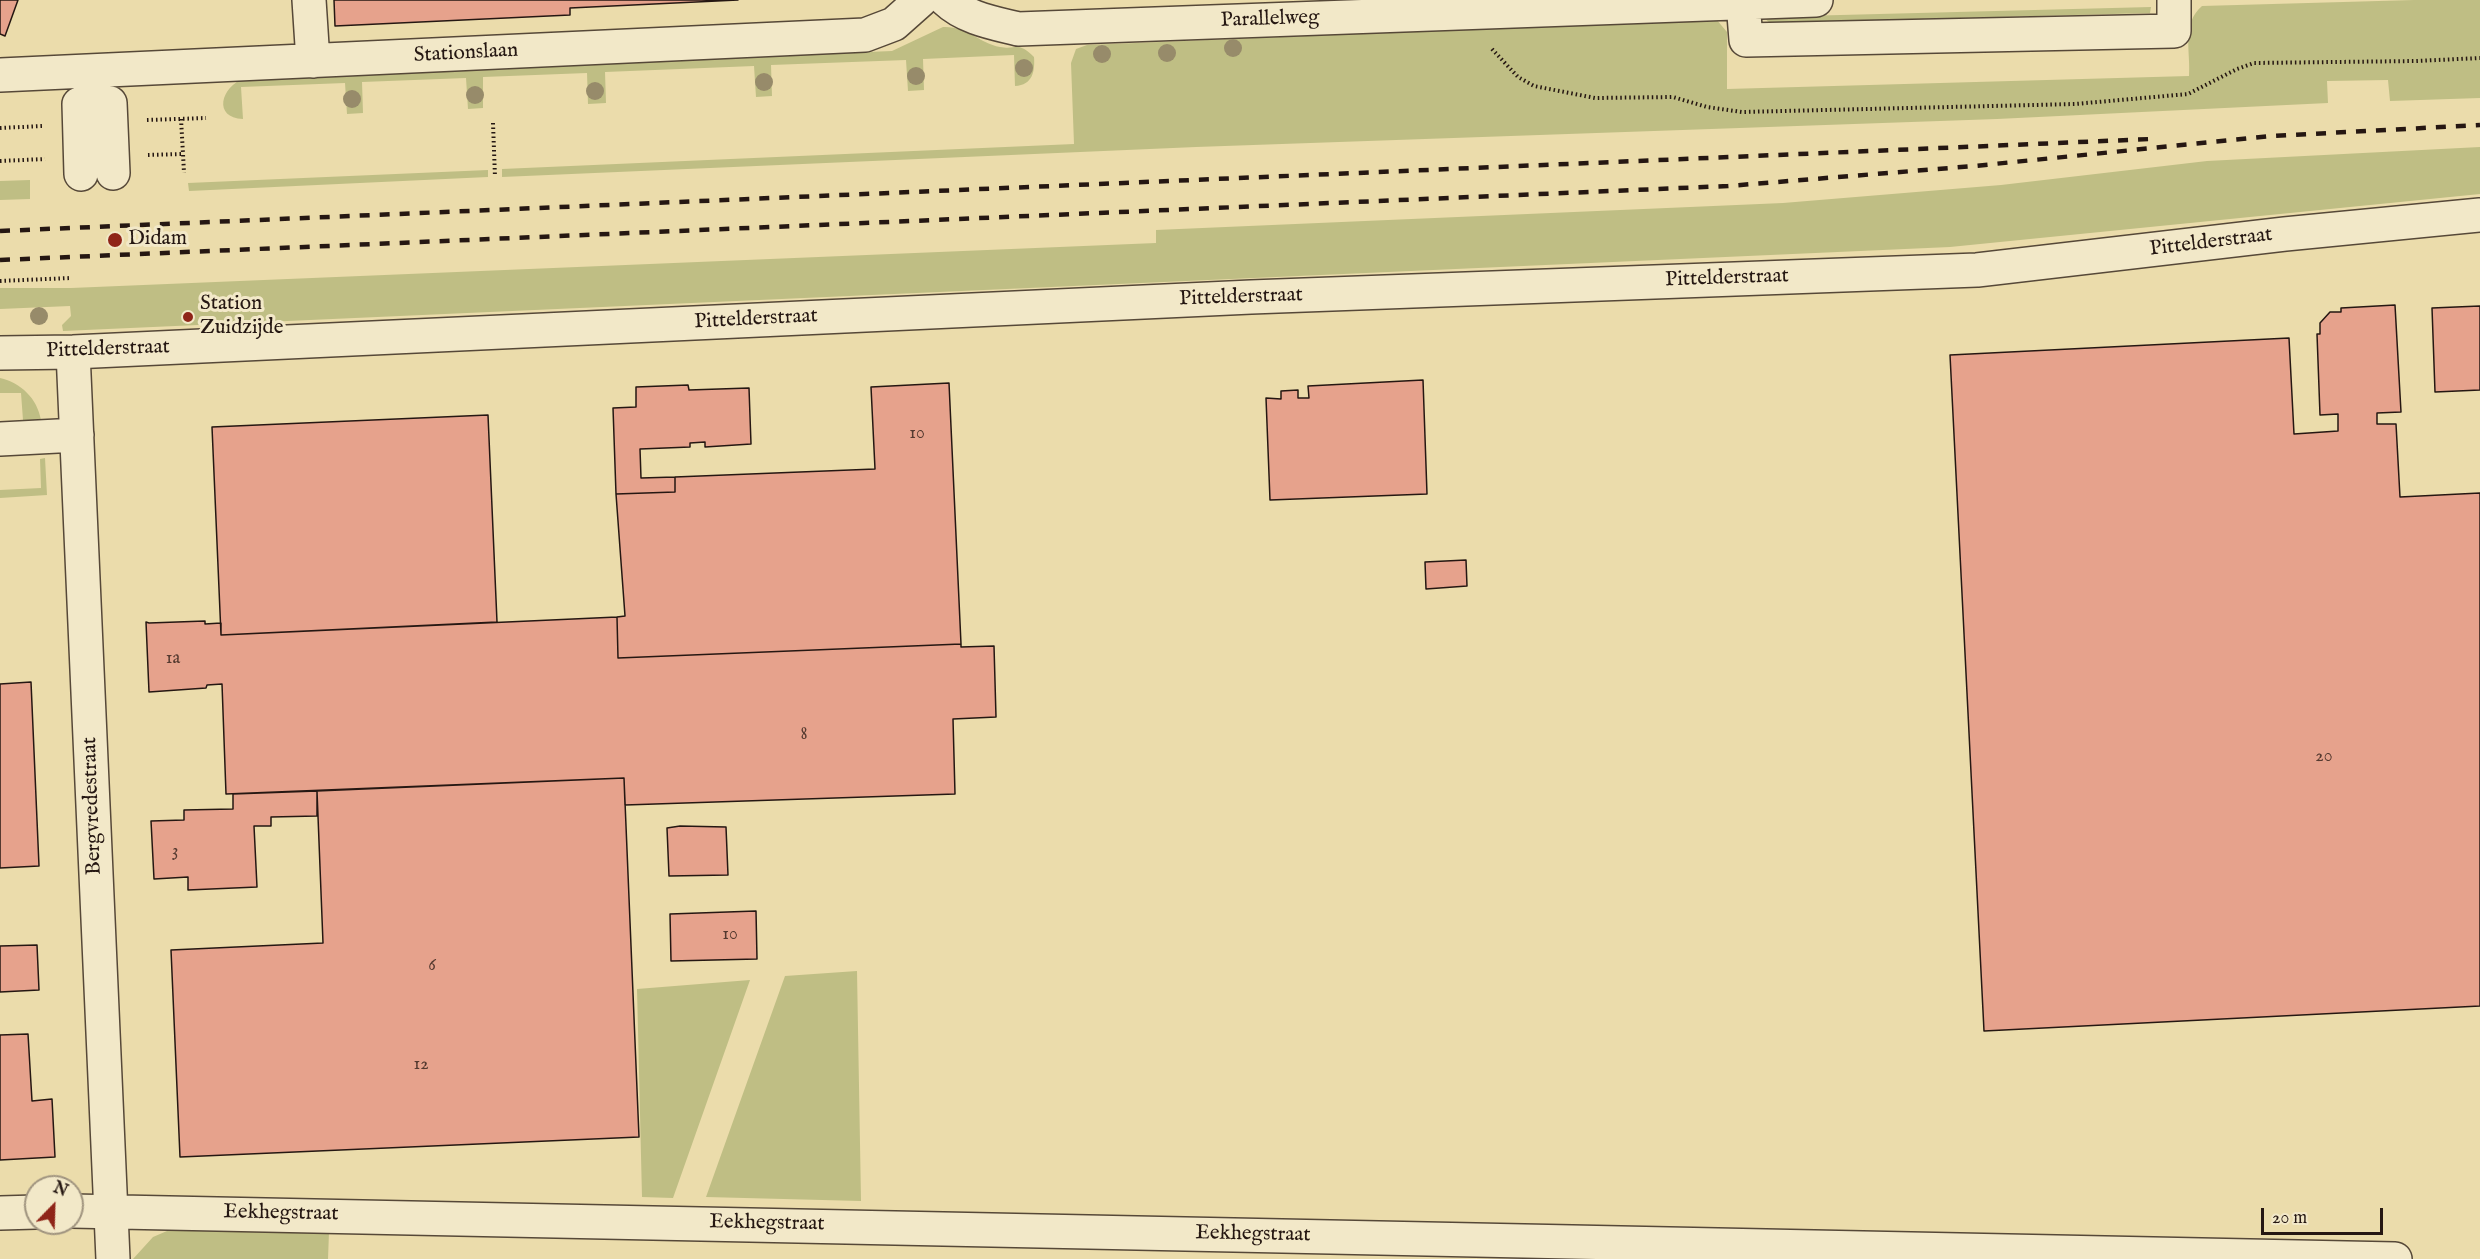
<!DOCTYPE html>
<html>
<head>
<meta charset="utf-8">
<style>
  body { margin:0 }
  #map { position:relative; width:2480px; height:1259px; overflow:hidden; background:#ebdcab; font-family:"IM FELL English",serif }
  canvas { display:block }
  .north { position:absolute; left:24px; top:1175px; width:60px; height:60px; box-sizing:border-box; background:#f2e8c8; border:2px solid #a0947f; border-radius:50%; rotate:23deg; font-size:16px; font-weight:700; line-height:24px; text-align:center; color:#251712 }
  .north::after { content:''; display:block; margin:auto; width:21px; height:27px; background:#8f2418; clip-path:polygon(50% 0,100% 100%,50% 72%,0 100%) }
  .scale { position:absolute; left:2261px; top:1208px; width:122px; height:27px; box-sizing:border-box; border:3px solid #251712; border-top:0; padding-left:8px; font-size:18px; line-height:21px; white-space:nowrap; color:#251712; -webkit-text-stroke:4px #f2e8c8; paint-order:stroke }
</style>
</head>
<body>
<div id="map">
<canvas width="2480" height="1259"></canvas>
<div class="north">N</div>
<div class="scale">20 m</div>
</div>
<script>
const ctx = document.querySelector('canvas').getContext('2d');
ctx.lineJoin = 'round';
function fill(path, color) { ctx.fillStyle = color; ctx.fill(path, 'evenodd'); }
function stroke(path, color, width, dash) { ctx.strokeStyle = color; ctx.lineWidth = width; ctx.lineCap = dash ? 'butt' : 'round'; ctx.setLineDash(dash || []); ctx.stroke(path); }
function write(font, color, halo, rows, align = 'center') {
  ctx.font = font + ' "IM FELL English",serif'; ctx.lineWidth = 6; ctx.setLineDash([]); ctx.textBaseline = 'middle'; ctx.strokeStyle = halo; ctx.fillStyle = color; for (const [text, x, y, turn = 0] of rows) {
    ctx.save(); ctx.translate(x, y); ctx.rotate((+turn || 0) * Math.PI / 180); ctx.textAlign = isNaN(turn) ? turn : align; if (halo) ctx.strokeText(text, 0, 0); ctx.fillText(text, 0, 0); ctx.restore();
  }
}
const green = new Path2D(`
  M 2414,0 L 2480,0 L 2480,98 L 2390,101 L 2388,80 L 2327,81 L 2328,103 L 1997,119 L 1196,147 L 502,177 L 502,169 L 1074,144 L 1071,63 L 1076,49 L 1087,45 L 1716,19 L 1727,32 L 1727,89 L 2189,76 C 2191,52 2181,24 2202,6 Z
  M 2151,7 L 2150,13 L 1770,23 L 1763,17 Z
  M 943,27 C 967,26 979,43 1000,47 C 1018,50 1017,41 1034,57 C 1035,71 1033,85 1015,86 L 1014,55 L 923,59 L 924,90 L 908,91 L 906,60 L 771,65 L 772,96 L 756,97 L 754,66 L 605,72 L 606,103 L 588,104 L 587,73 L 483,77 L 483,108 L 468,109 L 466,78 L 362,82 L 363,113 L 347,114 L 345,83 L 241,87 L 243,119 C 213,118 220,87 245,78 L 892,51 Z
  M 2480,147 L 2480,194 L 1950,247 L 63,331 L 62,325 L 71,316 L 70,306 L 0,309 L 0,288 L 71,288 L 1156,243 L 1156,230 L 1783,203 L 2001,185 L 2207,161 Z
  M 488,170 L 488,177 L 189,191 L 188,183 Z
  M 30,180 L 30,199 L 0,200 L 0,181 Z
  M 0,378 C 21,383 37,398 41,420 L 23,420 L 21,393 L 0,393 Z
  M 45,458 L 47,495 L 0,498 L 0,490 L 41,488 L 40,459 Z
  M 857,971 L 861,1201 L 706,1197 L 785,976 Z
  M 750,980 L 673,1198 L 642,1197 L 637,989 Z
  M 174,1228 L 329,1232 L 328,1259 L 133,1259 L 153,1237 Z`);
const building = new Path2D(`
  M 0,0 L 18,0 L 5,36 L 0,34 Z
  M 334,0 L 738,0 L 570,8 L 570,15 L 335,26 Z
  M 2395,305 L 2401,412 L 2377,413 L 2377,424 L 2396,424 L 2400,497 L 2480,493 L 2480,1006 L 1984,1031 L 1950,355 L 2289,338 L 2294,434 L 2338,431 L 2338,414 L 2320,415 L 2317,334 L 2320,334 L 2320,323 L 2330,312 L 2341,312 L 2341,308 Z
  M 2480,306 L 2480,390 L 2435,392 L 2432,308 Z
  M 1423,380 L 1427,494 L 1270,500 L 1266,398 L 1281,399 L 1281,391 L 1298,390 L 1298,398 L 1309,398 L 1308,386 Z
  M 949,383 L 961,644 L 618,658 L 617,617 L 625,616 L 616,494 L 675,492 L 675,477 L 875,469 L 871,387 Z
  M 688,385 L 689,390 L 749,388 L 751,444 L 705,447 L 705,442 L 690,443 L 690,447 L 640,449 L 641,478 L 675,477 L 675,492 L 616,494 L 613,408 L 636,407 L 636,387 Z
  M 488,415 L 497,622 L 221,635 L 212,427 Z
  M 1466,560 L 1467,586 L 1426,589 L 1425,562 Z
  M 617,617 L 618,658 L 961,644 L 961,647 L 994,646 L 996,717 L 953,719 L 955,794 L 625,805 L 624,778 L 226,794 L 222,684 L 207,685 L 206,688 L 149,692 L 146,622 L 149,623 L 205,621 L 205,624 L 221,623 L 221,635 Z
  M 31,682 L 39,866 L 0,868 L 0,684 Z
  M 624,778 L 639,1137 L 180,1157 L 171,950 L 323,943 L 317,791 Z
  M 317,791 L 317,816 L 271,817 L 271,826 L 254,826 L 257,887 L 188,890 L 188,877 L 154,879 L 151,821 L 184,820 L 184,810 L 233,809 L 233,794 Z
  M 680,826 L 726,827 L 728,875 L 669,876 L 667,828 Z
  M 756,911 L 757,959 L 671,961 L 670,914 Z
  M 37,945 L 39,990 L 0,992 L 0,946 Z
  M 28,1034 L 32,1101 L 52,1099 L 55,1157 L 0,1160 L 0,1035 Z`);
const path = new Path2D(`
  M 1492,49 L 1518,77 L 1534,86 L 1595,98 L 1673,97 L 1707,107 L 1742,112 L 2075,104 L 2188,94 L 2237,69 L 2254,63 L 2416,61 L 2480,58
  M 181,119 L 183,154
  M 147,120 L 206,118
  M 493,123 L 495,177
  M 0,128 L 43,126
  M 148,155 L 183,154 L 184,173
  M 0,161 L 45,159
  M 0,281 L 71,278`);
const minor = new Path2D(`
  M 309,0 L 313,61
  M 946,0 C 965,18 994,23 1018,29 L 1816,0
  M 1743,2 L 1746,40 L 2174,31 L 2174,0
  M 0,75 L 865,35 L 894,24 L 921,0
  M 81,174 L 79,104 L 110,103 L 113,173
  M 73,352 L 113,1259
  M 0,353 L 73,352 L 1251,297 L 1977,270 L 2285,234 L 2480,215
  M 0,439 L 77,435
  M 72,1211 L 2395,1259
  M 0,1213 L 36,1212`);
const rail = new Path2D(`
  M 0,231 L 2151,139
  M 0,260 L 1728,186 L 1974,166 L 2272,136 L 2480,125`);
const trees = [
  [1233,48],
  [1167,53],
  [1102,54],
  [1024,68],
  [916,76],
  [764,82],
  [595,91],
  [475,95],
  [352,99],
  [39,316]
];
const markers = [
  [115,240,8,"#8f2418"],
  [188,317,6,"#8f2418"]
];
const numberNames = [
  ["10",917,434],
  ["1a",173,659],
  ["8",804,735],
  ["20",2324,757],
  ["3",175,852],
  ["10",730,935],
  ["6",432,966],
  ["12",421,1065]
];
const streetNames = [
  ["Parallelweg",1270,20,-2],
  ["Stationslaan",466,54,-3],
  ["Pittelderstraat",2211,243,-7],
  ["Pittelderstraat",1727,279,-2],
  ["Pittelderstraat",1241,298,-2],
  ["Pittelderstraat",756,320,-3],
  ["Pittelderstraat",108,350,-2],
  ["Bergvredestraat",93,806,-92],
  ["Eekhegstraat",281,1214,1],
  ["Eekhegstraat",767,1224,1],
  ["Eekhegstraat",1253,1235,1]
];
const poiNames = [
  ["Didam",128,240],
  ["Station",200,305],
  ["Zuidzijde",200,329]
];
fill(green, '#bfbe84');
fill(building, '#e6a28c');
stroke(building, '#251712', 1.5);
stroke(minor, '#564838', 36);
stroke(path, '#251712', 4, [1.5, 3]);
stroke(minor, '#f2e8c8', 33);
stroke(rail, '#251712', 4.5, [10, 10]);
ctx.fillStyle = '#978b6a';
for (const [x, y] of trees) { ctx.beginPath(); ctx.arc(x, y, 9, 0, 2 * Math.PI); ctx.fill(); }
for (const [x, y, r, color] of markers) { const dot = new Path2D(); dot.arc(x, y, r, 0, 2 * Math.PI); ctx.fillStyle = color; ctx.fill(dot); stroke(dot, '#f2e8c8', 2); }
write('18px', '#553a30', null, numberNames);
write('21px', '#251712', '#f2e8c8', streetNames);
write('21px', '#251712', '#f2e8c8', poiNames, 'left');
</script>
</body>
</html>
